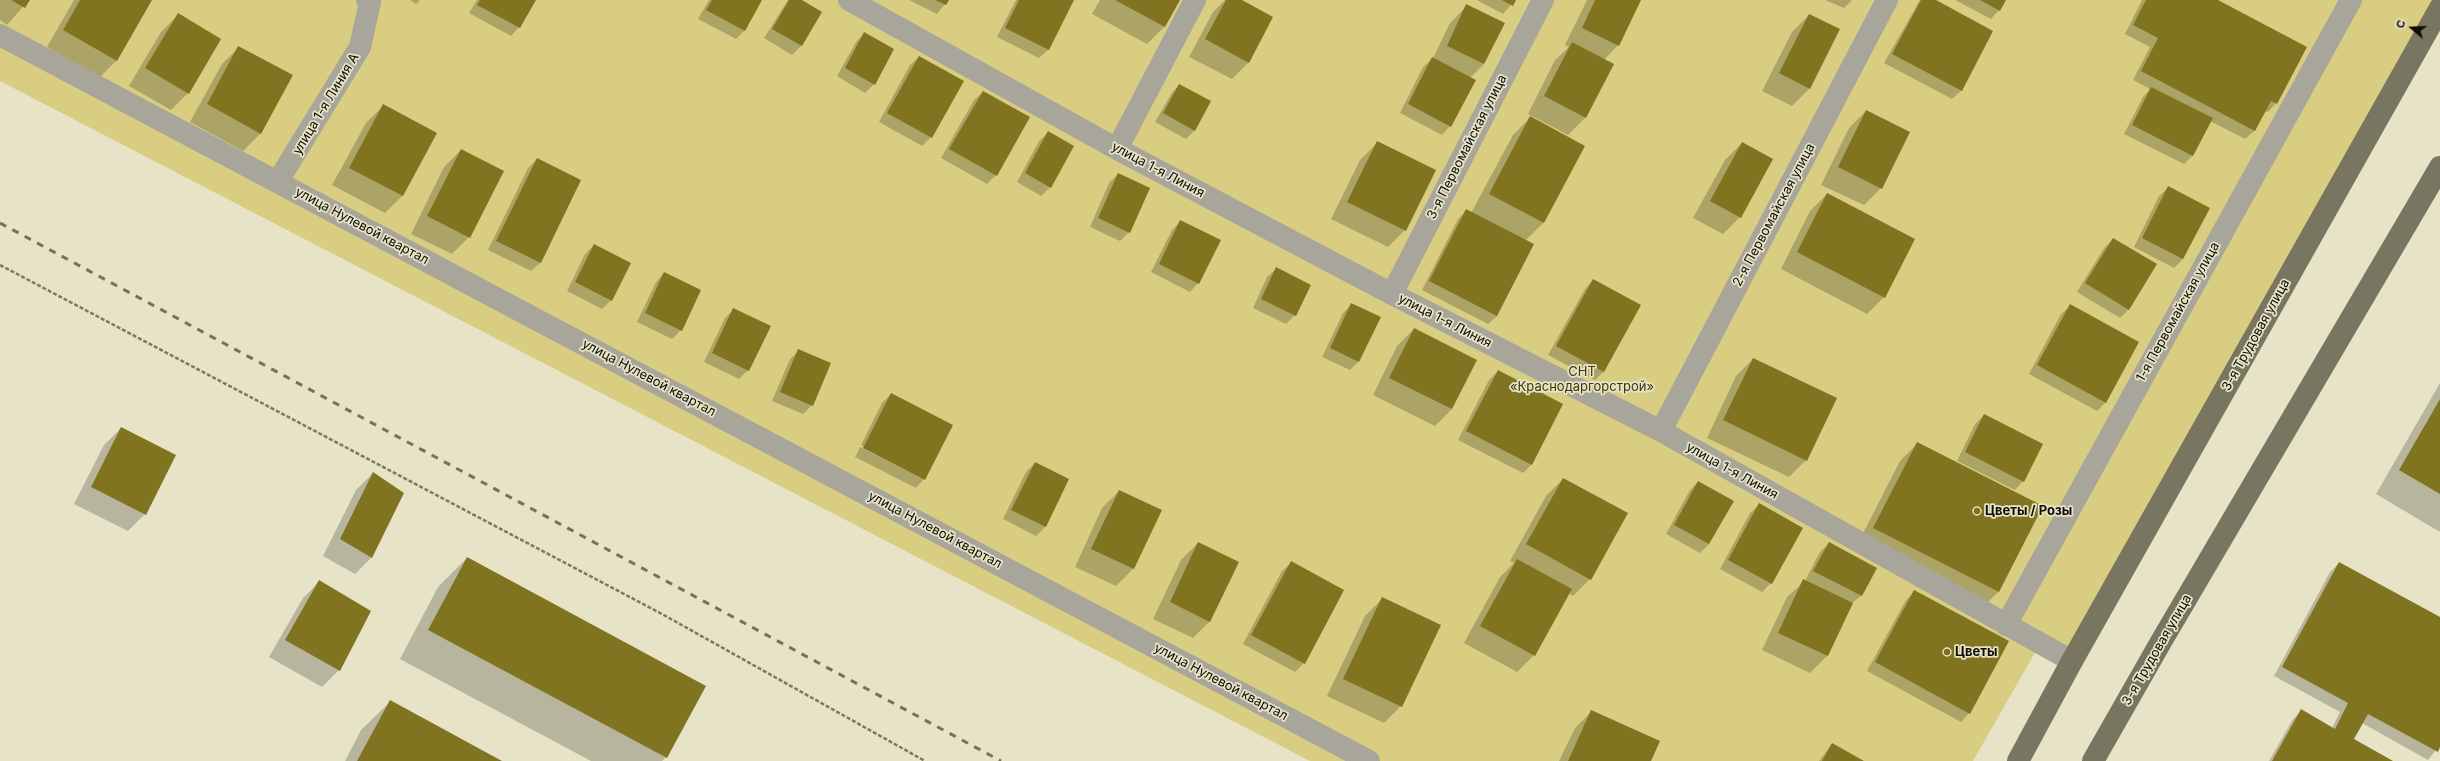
<!DOCTYPE html>
<html>
<head>
<meta charset="utf-8">
<style>
  body { margin:0 }
  #map { position:relative; width:2440px; height:761px; overflow:hidden; background:#e7e3c7; font-family:Inter,sans-serif }
  canvas { display:block }
  .north { position:absolute; left:2392px; top:8px; width:40px; height:40px; -webkit-text-stroke:3px #e7e3c7; paint-order:stroke; rotate:289deg; font-size:11px; font-weight:700; line-height:16px; text-align:center; color:#0e0c04 }
  .north::after { content:''; display:block; margin:auto; width:14px; height:18px; background:#0e0c04; clip-path:polygon(50% 0,100% 100%,50% 72%,0 100%) }
</style>
</head>
<body>
<div id="map">
<canvas width="2440" height="761"></canvas>
<div class="north">С</div>
</div>
<script>
const ctx = document.querySelector('canvas').getContext('2d');
ctx.lineJoin = 'round';
function fill(path, color) { ctx.fillStyle = color; ctx.fill(path, 'evenodd'); }
function stroke(path, color, width, dash) { ctx.strokeStyle = color; ctx.lineWidth = width; ctx.lineCap = dash ? 'butt' : 'round'; ctx.setLineDash(dash || []); ctx.stroke(path); }
function write(font, color, halo, rows, align = 'center') {
  ctx.font = font + ' Inter,sans-serif'; ctx.lineWidth = 3.5; ctx.setLineDash([]); ctx.textBaseline = 'middle'; ctx.strokeStyle = halo; ctx.fillStyle = color; for (const [text, x, y, turn = 0] of rows) {
    ctx.save(); ctx.translate(x, y); ctx.rotate((+turn || 0) * Math.PI / 180); ctx.textAlign = isNaN(turn) ? turn : align; if (halo) ctx.strokeText(text, 0, 0); ctx.fillText(text, 0, 0); ctx.restore();
  }
}
const green = new Path2D(`
  M 0,0 L 2440,0 L 2072,661 L 2040,644 L 1973,761 L 1310,761 L 0,81 Z`);
const shadow = new Path2D(`
  M 0,0 L 29,0 L 7,25 L 0,20 Z
  M 74,0 L 151,0 L 116,61 L 99,78 L 47,47 Z
  M 410,0 L 420,0 L 416,4 Z
  M 477,0 L 535,0 L 519,27 L 511,36 L 469,13 Z
  M 709,0 L 761,0 L 744,31 L 736,39 L 698,19 Z
  M 788,0 L 800,0 L 821,13 L 801,46 L 792,55 L 764,38 Z
  M 909,0 L 948,0 L 937,14 Z
  M 1016,0 L 1073,0 L 1048,50 L 1039,58 L 997,37 Z
  M 1100,0 L 1179,0 L 1165,26 L 1147,44 L 1092,14 Z
  M 1225,0 L 1240,0 L 1249,62 L 1232,79 L 1189,57 L 1213,12 Z
  M 1477,0 L 1515,0 L 1503,14 Z
  M 1587,0 L 1640,0 L 1618,45 L 1604,60 L 1585,118 L 1568,135 L 1528,114 L 1555,60 L 1569,47 L 1565,45 Z
  M 1825,0 L 1852,0 L 1844,8 Z
  M 1920,0 L 1934,0 L 1992,31 L 1961,91 L 1952,99 L 1884,63 Z
  M 1955,0 L 2005,0 L 1999,10 L 1991,19 Z
  M 2142,0 L 2216,0 L 2276,103 L 2268,112 L 2265,111 L 2254,131 L 2245,139 L 2210,121 L 2193,155 L 2184,164 L 2124,134 L 2143,97 L 2150,89 L 2133,80 L 2150,47 L 2125,34 Z
  M 1467,6 L 1503,23 L 1484,64 L 1470,78 L 1450,126 L 1442,135 L 1400,113 L 1423,67 L 1433,58 L 1450,23 Z
  M 178,15 L 188,93 L 171,110 L 129,86 L 161,32 Z
  M 1809,15 L 1839,30 L 1809,89 L 1792,106 L 1762,91 L 1792,32 Z
  M 864,34 L 874,84 L 865,93 L 837,76 L 856,42 Z
  M 239,47 L 291,76 L 260,134 L 243,151 L 190,122 L 222,64 Z
  M 919,57 L 931,137 L 922,146 L 879,122 L 910,65 Z
  M 1179,85 L 1195,130 L 1186,139 L 1155,122 L 1171,94 Z
  M 983,92 L 1028,118 L 996,175 L 987,184 L 941,158 L 974,100 Z
  M 383,106 L 402,196 L 385,213 L 332,185 L 366,123 Z
  M 1866,111 L 1881,188 L 1864,205 L 1821,185 L 1849,128 Z
  M 1530,118 L 1583,146 L 1543,223 L 1525,241 L 1497,316 L 1488,324 L 1422,290 L 1458,219 L 1467,210 L 1471,213 L 1513,135 Z
  M 1048,133 L 1050,187 L 1041,196 L 1017,182 L 1039,141 Z
  M 1377,143 L 1405,230 L 1388,247 L 1331,219 L 1360,160 Z
  M 1742,143 L 1740,217 L 1723,234 L 1693,218 L 1725,160 Z
  M 461,150 L 469,237 L 452,254 L 411,234 L 444,167 Z
  M 537,159 L 580,181 L 540,263 L 531,271 L 488,250 L 528,168 Z
  M 1118,174 L 1129,232 L 1120,241 L 1090,227 L 1109,183 Z
  M 2168,188 L 2209,208 L 2183,259 L 2174,268 L 2134,247 L 2159,196 Z
  M 1827,194 L 1884,297 L 1867,314 L 1781,269 L 1810,211 Z
  M 1181,221 L 1198,283 L 1190,292 L 1151,272 L 1172,230 Z
  M 2113,239 L 2129,309 L 2120,318 L 2077,292 L 2104,248 Z
  M 594,245 L 611,300 L 602,309 L 567,291 L 585,254 Z
  M 1276,269 L 1295,315 L 1286,324 L 1253,308 L 1267,277 Z
  M 664,273 L 681,330 L 672,339 L 637,322 L 656,282 Z
  M 1593,280 L 1604,371 L 1595,380 L 1548,355 L 1585,289 Z
  M 1352,304 L 1359,361 L 1350,370 L 1322,357 L 1343,313 Z
  M 2070,306 L 2106,402 L 2097,411 L 2029,374 L 2061,314 Z
  M 734,309 L 748,370 L 739,379 L 704,362 L 725,318 Z
  M 1414,329 L 1452,409 L 1435,426 L 1373,395 L 1397,346 Z
  M 799,351 L 812,405 L 803,414 L 772,401 L 790,359 Z
  M 1753,359 L 1806,460 L 1789,477 L 1707,438 L 1736,376 Z
  M 1498,371 L 1531,465 L 1523,473 L 1458,440 L 1489,380 Z
  M 2440,383 L 2440,532 L 2376,494 Z
  M 891,394 L 924,479 L 916,488 L 855,457 L 860,447 L 923,479 L 923,477 L 861,445 L 882,403 Z
  M 1984,415 L 2023,481 L 2015,490 L 1957,461 L 1975,424 Z
  M 121,428 L 145,514 L 128,531 L 74,504 L 104,445 Z
  M 1917,444 L 2041,507 L 1998,592 L 1981,609 L 1857,545 L 1900,461 Z
  M 1035,463 L 1068,480 L 1045,527 L 1036,536 L 1003,519 L 1026,472 Z
  M 373,473 L 372,557 L 355,574 L 323,556 L 356,490 Z
  M 1563,479 L 1590,579 L 1573,596 L 1568,593 L 1534,655 L 1517,672 L 1464,643 L 1500,577 L 1514,563 L 1510,561 L 1546,496 Z
  M 1698,482 L 1733,501 L 1709,544 L 1700,553 L 1666,534 L 1690,490 Z
  M 1119,491 L 1161,510 L 1133,569 L 1116,586 L 1075,567 L 1102,508 Z
  M 1759,505 L 1771,583 L 1762,592 L 1720,569 L 1750,513 Z
  M 1198,543 L 1210,621 L 1193,638 L 1153,619 L 1181,560 Z
  M 1829,543 L 1876,568 L 1861,596 L 1851,604 L 1827,656 L 1810,673 L 1762,650 L 1787,597 L 1805,581 L 1820,552 Z
  M 467,558 L 666,757 L 662,761 L 591,761 L 400,659 L 438,587 Z
  M 1291,563 L 1304,663 L 1295,672 L 1243,644 L 1282,571 Z
  M 2339,563 L 2440,618 L 2440,745 L 2428,760 L 2362,723 L 2352,739 L 2391,761 L 2269,761 L 2293,719 L 2302,711 L 2332,728 L 2340,712 L 2274,676 L 2330,572 Z
  M 320,581 L 339,670 L 322,687 L 269,657 L 303,598 Z
  M 1915,591 L 1969,713 L 1961,722 L 1867,671 L 1906,600 Z
  M 1382,599 L 1401,706 L 1384,723 L 1327,696 L 1365,616 Z
  M 390,702 L 500,761 L 345,761 L 361,730 Z
  M 1592,711 L 1650,761 L 1559,761 L 1575,728 Z
  M 1832,744 L 1862,761 L 1819,761 Z`);
const building = new Path2D(`
  M 11,0 L 30,0 L 25,8 Z
  M 80,0 L 152,0 L 117,61 L 63,30 Z
  M 480,0 L 536,0 L 520,28 L 477,5 Z
  M 712,0 L 762,0 L 745,31 L 706,10 Z
  M 789,0 L 802,0 L 822,12 L 802,46 L 772,29 Z
  M 935,0 L 949,0 L 946,5 Z
  M 1019,0 L 1074,0 L 1049,50 L 1005,28 Z
  M 1115,0 L 1180,0 L 1165,27 Z
  M 1226,0 L 1242,0 L 1273,17 L 1249,63 L 1205,39 Z
  M 1502,0 L 1516,0 L 1513,6 Z
  M 1595,0 L 1641,0 L 1619,46 L 1582,28 Z
  M 1921,0 L 1936,0 L 1993,31 L 1962,91 L 1892,54 Z
  M 1980,0 L 2006,0 L 2000,11 Z
  M 2146,0 L 2218,0 L 2307,47 L 2277,104 L 2271,101 L 2255,131 L 2141,71 L 2158,38 L 2133,25 Z
  M 1466,4 L 1505,23 L 1484,64 L 1447,46 Z
  M 178,13 L 221,39 L 189,94 L 145,68 Z
  M 1809,14 L 1840,29 L 1810,89 L 1779,73 Z
  M 864,32 L 894,49 L 875,85 L 845,68 Z
  M 1572,42 L 1614,64 L 1586,118 L 1544,96 Z
  M 238,46 L 293,75 L 261,134 L 207,104 Z
  M 919,56 L 964,81 L 932,138 L 887,113 Z
  M 1432,57 L 1476,80 L 1451,127 L 1408,104 Z
  M 1179,84 L 1211,101 L 1195,131 L 1163,113 Z
  M 2151,87 L 2213,118 L 2193,156 L 2132,125 Z
  M 983,91 L 1030,117 L 997,176 L 949,149 Z
  M 383,104 L 437,133 L 403,196 L 349,168 Z
  M 1866,110 L 1910,132 L 1882,189 L 1838,167 Z
  M 1530,116 L 1585,146 L 1544,223 L 1489,194 Z
  M 1048,131 L 1074,146 L 1051,188 L 1025,173 Z
  M 1377,141 L 1436,170 L 1406,231 L 1347,202 Z
  M 1742,142 L 1773,159 L 1741,218 L 1710,201 Z
  M 461,149 L 504,171 L 470,238 L 427,216 Z
  M 537,158 L 581,180 L 541,263 L 496,241 Z
  M 1118,173 L 1150,188 L 1130,233 L 1098,218 Z
  M 2168,186 L 2210,208 L 2183,259 L 2142,238 Z
  M 1827,193 L 1915,239 L 1885,298 L 1797,252 Z
  M 1466,209 L 1534,244 L 1497,316 L 1429,281 Z
  M 1180,220 L 1221,240 L 1199,284 L 1159,264 Z
  M 2113,238 L 2157,264 L 2129,310 L 2085,283 Z
  M 594,244 L 631,263 L 612,301 L 575,282 Z
  M 1276,267 L 1311,285 L 1296,316 L 1261,299 Z
  M 664,272 L 701,290 L 682,331 L 645,313 Z
  M 1593,279 L 1641,305 L 1604,372 L 1556,346 Z
  M 1351,303 L 1381,317 L 1359,362 L 1330,348 Z
  M 2070,304 L 2139,342 L 2106,403 L 2037,365 Z
  M 733,308 L 771,326 L 749,371 L 712,353 Z
  M 1414,328 L 1477,360 L 1452,409 L 1389,378 Z
  M 798,349 L 831,363 L 813,406 L 780,392 Z
  M 1753,358 L 1837,398 L 1807,461 L 1723,420 Z
  M 1498,370 L 1563,404 L 1532,465 L 1466,431 Z
  M 891,393 L 953,425 L 925,480 L 863,448 Z
  M 2440,399 L 2440,494 L 2399,470 Z
  M 1984,414 L 2043,444 L 2024,482 L 1965,452 Z
  M 121,427 L 176,455 L 146,515 L 91,487 Z
  M 1917,442 L 2043,506 L 1999,592 L 1873,528 Z
  M 1035,462 L 1069,479 L 1046,527 L 1011,510 Z
  M 373,472 L 404,493 L 372,558 L 340,539 Z
  M 1563,478 L 1628,513 L 1591,580 L 1526,544 Z
  M 1698,481 L 1734,501 L 1709,544 L 1674,525 Z
  M 1119,490 L 1162,510 L 1134,569 L 1091,549 Z
  M 1759,503 L 1803,528 L 1772,584 L 1728,560 Z
  M 1198,542 L 1239,562 L 1210,622 L 1170,602 Z
  M 1829,542 L 1877,568 L 1862,596 L 1813,571 Z
  M 467,557 L 706,686 L 667,758 L 428,630 Z
  M 1517,559 L 1572,589 L 1535,656 L 1480,626 Z
  M 1291,561 L 1344,590 L 1305,664 L 1251,635 Z
  M 2339,562 L 2440,617 L 2440,747 L 2438,752 L 2368,714 L 2354,739 L 2393,761 L 2272,761 L 2301,709 L 2335,729 L 2348,703 L 2282,667 Z
  M 1803,579 L 1853,603 L 1828,656 L 1778,633 Z
  M 319,580 L 371,611 L 340,671 L 285,640 Z
  M 1914,590 L 2009,641 L 1970,714 L 1875,662 Z
  M 1382,597 L 1441,625 L 1402,707 L 1343,679 Z
  M 390,700 L 502,761 L 357,761 Z
  M 1591,710 L 1660,741 L 1651,761 L 1568,761 Z
  M 1832,743 L 1864,761 L 1822,761 Z`);
const path = new Path2D(`
  M 0,265 L 662,614 L 925,761`);
const minor = new Path2D(`
  M 849,0 L 1117,149 L 1392,294 L 1661,431 L 2072,661
  M 0,35 L 1369,761
  M 1117,149 L 1195,0
  M 278,181 L 360,47 L 370,2 L 367,0
  M 1392,294 L 1543,0
  M 1661,431 L 1887,0
  M 2006,625 L 2351,0`);
const major = new Path2D(`
  M 2018,761 L 2072,661 L 2440,8
  M 2093,761 L 2162,640 L 2440,167`);
const rail = new Path2D(`
  M 0,223 L 1001,761`);
const markers = [
  [1977,511,4,"#7f7213"],
  [1947,652,4,"#7f7213"]
];
const streetNames = [
  ["улица 1-я Линия А",326,104,-59],
  ["3-я Первомайская улица",1467,147,-63],
  ["улица 1-я Линия",1158,170,28],
  ["2-я Первомайская улица",1774,215,-62],
  ["улица Нулевой квартал",362,226,28],
  ["1-я Первомайская улица",2178,312,-61],
  ["улица 1-я Линия",1445,321,27],
  ["3-я Трудовая улица",2256,335,-61],
  ["улица Нулевой квартал",649,378,28],
  ["улица 1-я Линия",1732,471,29],
  ["улица Нулевой квартал",935,530,28],
  ["3-я Трудовая улица",2157,650,-60],
  ["улица Нулевой квартал",1221,682,28]
];
const parkNames = [
  ["СНТ",1582,372],
  ["«Краснодаргорстрой»",1582,387]
];
const poiNames = [
  ["Цветы / Розы",1985,511],
  ["Цветы",1955,652]
];
fill(green, '#d8cd81');
fill(shadow, '#0003');
fill(building, '#807420');
stroke(path, '#7b7866', 2.5, [4, 2]);
stroke(minor, '#a8a69b', 22);
stroke(major, '#787560', 22);
stroke(rail, '#747160', 3, [7, 7]);
for (const [x, y, r, color] of markers) { const dot = new Path2D(); dot.arc(x, y, r, 0, 2 * Math.PI); ctx.fillStyle = color; ctx.fill(dot); stroke(dot, '#e7e3c7', 1.5); }
write('13px', '#0e0c04', '#e7e3c7', streetNames);
write('13px', '#3d3608', '#e7e3c7', parkNames);
write('bold 13px', '#0e0c04', '#e7e3c7', poiNames, 'left');
</script>
</body>
</html>
